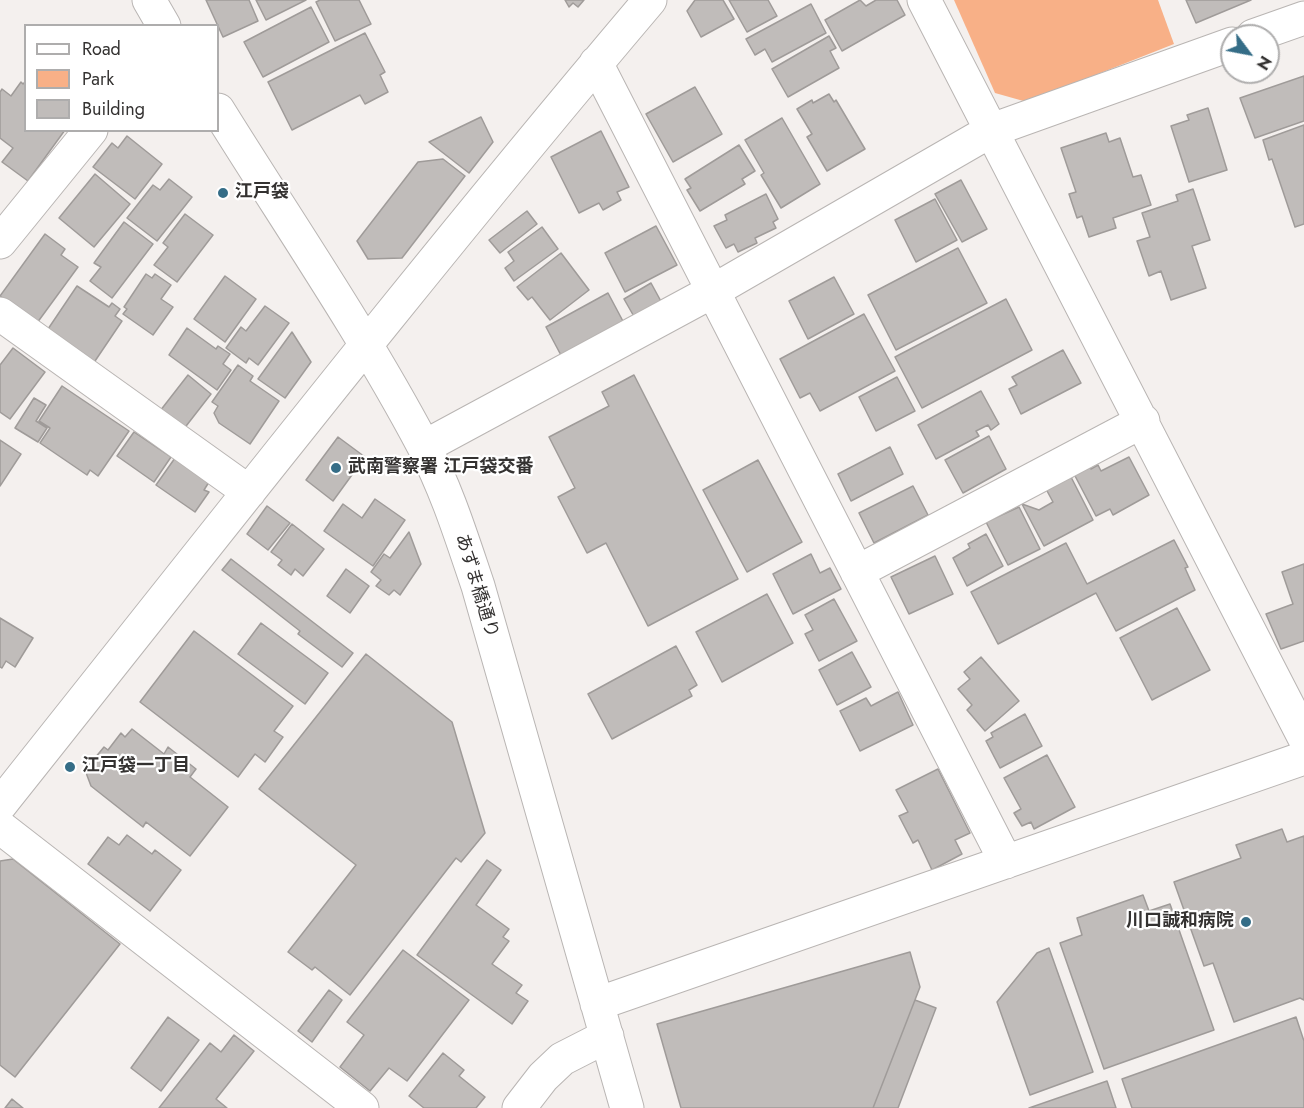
<!DOCTYPE html>
<html>
<head>
<meta charset="utf-8">
<style>
  body { margin:0 }
  #map { position:relative; width:1304px; height:1108px; overflow:hidden; background:#f4f0ee; font-family:Jost,sans-serif }
  canvas { display:block }
  .legend { position:absolute; left:24px; top:24px; width:195px; height:108px; box-sizing:border-box; background:#fff; border:2px solid #aeadad; margin:0; padding:8px 10px; list-style:none; font-size:18px; color:#343231 }
  .legend li { display:flex; align-items:center; gap:12px; height:30px }
  .legend b { width:30px; border:2px solid #aeadad }
  .north { position:absolute; left:1220px; top:24px; width:60px; height:60px; box-sizing:border-box; background:#fff; border:2px solid #aeadad; border-radius:50%; rotate:122deg; font-size:16px; font-weight:700; line-height:24px; text-align:center; color:#343231 }
  .north::after { content:''; display:block; margin:auto; width:21px; height:27px; background:#356d87; clip-path:polygon(50% 0,100% 100%,50% 72%,0 100%) }
</style>
</head>
<body>
<div id="map">
<canvas width="1304" height="1108"></canvas>
<ul class="legend">
<li><b style="height:8px;background:#fff"></b>Road</li>
<li><b style="height:16px;background:#f8b087"></b>Park</li>
<li><b style="height:16px;background:#c0bcba"></b>Building</li>
</ul>
<div class="north">N</div>
</div>
<script>
const ctx = document.querySelector('canvas').getContext('2d');
ctx.lineJoin = 'round';
function fill(path, color) { ctx.fillStyle = color; ctx.fill(path, 'evenodd'); }
function stroke(path, color, width, dash) { ctx.strokeStyle = color; ctx.lineWidth = width; ctx.lineCap = dash ? 'butt' : 'round'; ctx.setLineDash(dash || []); ctx.stroke(path); }
function write(font, color, halo, rows, align = 'center') {
  ctx.font = font + ' Jost,"Noto Sans JP",sans-serif'; ctx.lineWidth = 4.5; ctx.setLineDash([]); ctx.textBaseline = 'middle'; ctx.strokeStyle = halo; ctx.fillStyle = color; for (const [text, x, y, turn = 0] of rows) {
    ctx.save(); ctx.translate(x, y); ctx.rotate((+turn || 0) * Math.PI / 180); ctx.textAlign = isNaN(turn) ? turn : align; if (halo) ctx.strokeText(text, 0, 0); ctx.fillText(text, 0, 0); ctx.restore();
  }
}
const green = new Path2D(`
  M 954,0 L 1158,0 L 1174,44 L 1027,102 L 995,93 Z`);
const building = new Path2D(`
  M 206,0 L 249,0 L 258,21 L 223,37 Z
  M 256,0 L 306,0 L 266,20 Z
  M 320,0 L 359,0 L 371,24 L 335,41 L 316,2 Z
  M 565,0 L 584,0 L 578,7 L 573,3 L 569,7 Z
  M 695,0 L 723,0 L 734,19 L 701,37 L 687,11 Z
  M 729,0 L 768,0 L 777,16 L 747,32 Z
  M 860,0 L 866,6 L 876,0 L 897,0 L 905,15 L 842,51 L 825,20 Z
  M 1186,0 L 1251,0 L 1196,23 Z
  M 811,4 L 826,33 L 772,62 L 765,49 L 755,55 L 746,39 Z
  M 311,7 L 329,42 L 263,77 L 244,42 Z
  M 365,33 L 385,72 L 380,75 L 388,92 L 365,104 L 360,95 L 292,130 L 268,82 Z
  M 829,36 L 836,48 L 830,51 L 839,68 L 788,97 L 772,69 Z
  M 1304,76 L 1304,121 L 1255,138 L 1240,98 Z
  M 26,81 L 26,130 L 65,130 L 28,181 L 2,162 L 13,148 L 0,138 L 0,92 L 2,89 L 11,96 L 21,82 L 23,84 Z
  M 695,87 L 722,134 L 673,162 L 646,114 Z
  M 829,94 L 834,102 L 836,100 L 865,149 L 827,171 L 807,137 L 812,134 L 797,109 L 812,100 L 813,103 Z
  M 1208,108 L 1227,170 L 1189,182 L 1171,126 L 1189,120 L 1187,115 Z
  M 481,117 L 493,142 L 469,173 L 429,142 Z
  M 782,118 L 820,184 L 781,208 L 761,175 L 764,173 L 745,140 Z
  M 1304,125 L 1304,224 L 1295,227 L 1272,159 L 1269,160 L 1263,140 Z
  M 601,131 L 629,187 L 617,192 L 621,200 L 603,210 L 599,203 L 579,213 L 551,157 Z
  M 1106,133 L 1109,142 L 1120,138 L 1133,177 L 1141,175 L 1151,205 L 1113,218 L 1116,228 L 1089,237 L 1082,216 L 1077,218 L 1069,194 L 1076,192 L 1061,148 Z
  M 127,136 L 162,164 L 135,199 L 93,167 L 112,143 L 118,148 Z
  M 739,145 L 755,171 L 742,179 L 745,184 L 700,211 L 687,190 L 691,188 L 685,179 Z
  M 443,159 L 465,176 L 402,258 L 368,259 L 357,241 L 418,162 Z
  M 95,174 L 130,204 L 94,247 L 59,218 Z
  M 169,179 L 192,197 L 157,241 L 127,218 L 153,185 L 160,190 Z
  M 961,180 L 987,229 L 962,242 L 935,194 Z
  M 1193,189 L 1210,240 L 1192,246 L 1206,288 L 1171,300 L 1161,271 L 1149,276 L 1137,241 L 1150,237 L 1142,213 L 1178,201 L 1176,195 Z
  M 766,194 L 778,219 L 773,222 L 776,228 L 755,238 L 757,243 L 738,252 L 734,244 L 726,248 L 714,226 L 727,220 L 725,215 Z
  M 935,199 L 957,240 L 916,262 L 895,220 Z
  M 527,211 L 537,224 L 500,253 L 489,240 Z
  M 185,214 L 213,235 L 177,282 L 154,265 L 168,247 L 163,243 Z
  M 124,222 L 153,244 L 112,298 L 90,281 L 101,267 L 94,263 Z
  M 656,226 L 677,265 L 625,292 L 605,253 Z
  M 542,227 L 558,249 L 514,281 L 505,268 L 514,261 L 508,252 Z
  M 45,234 L 65,249 L 61,255 L 78,267 L 37,323 L 0,296 Z
  M 958,248 L 987,303 L 896,350 L 868,295 Z
  M 561,253 L 589,290 L 550,320 L 532,297 L 528,300 L 517,287 Z
  M 146,274 L 152,278 L 155,274 L 171,285 L 161,299 L 173,307 L 153,335 L 123,314 L 127,309 L 124,307 Z
  M 225,276 L 256,299 L 225,342 L 194,319 Z
  M 834,277 L 854,314 L 808,339 L 789,301 Z
  M 651,283 L 663,305 L 636,320 L 624,299 Z
  M 77,286 L 109,307 L 112,303 L 120,309 L 115,316 L 122,321 L 93,364 L 46,332 Z
  M 608,293 L 625,325 L 563,359 L 546,327 Z
  M 1006,299 L 1032,350 L 922,408 L 895,357 Z
  M 265,306 L 289,323 L 258,365 L 249,358 L 246,363 L 226,348 L 241,327 L 246,331 Z
  M 864,314 L 895,371 L 820,411 L 810,393 L 800,398 L 780,359 Z
  M 187,328 L 216,349 L 218,346 L 230,354 L 223,364 L 231,370 L 217,390 L 169,355 Z
  M 292,332 L 311,362 L 285,398 L 258,379 Z
  M 13,348 L 45,372 L 10,419 L 0,412 L 0,365 Z
  M 1063,350 L 1081,383 L 1021,414 L 1009,389 L 1017,385 L 1012,377 Z
  M 238,365 L 253,376 L 250,381 L 279,401 L 250,444 L 219,423 L 214,413 L 218,406 L 212,402 Z
  M 188,375 L 211,394 L 183,430 L 160,411 Z
  M 634,375 L 738,579 L 648,626 L 606,543 L 587,553 L 558,497 L 575,488 L 549,437 L 609,406 L 602,392 Z
  M 897,377 L 915,411 L 876,431 L 859,397 Z
  M 62,386 L 129,431 L 98,476 L 90,470 L 87,475 L 40,443 L 50,428 L 39,421 Z
  M 981,391 L 999,424 L 991,430 L 988,425 L 976,431 L 979,436 L 936,459 L 918,425 Z
  M 34,398 L 46,405 L 36,421 L 47,428 L 38,442 L 15,428 Z
  M 134,432 L 171,457 L 154,482 L 117,456 Z
  M 989,436 L 1006,469 L 963,493 L 945,460 Z
  M 338,437 L 365,457 L 333,501 L 306,480 Z
  M 0,440 L 21,454 L 0,486 Z
  M 890,447 L 903,474 L 851,501 L 838,474 Z
  M 1129,457 L 1149,495 L 1113,515 L 1110,509 L 1096,516 L 1074,474 L 1089,466 L 1091,469 L 1098,465 L 1101,471 Z
  M 175,458 L 209,482 L 204,490 L 209,492 L 195,512 L 156,485 Z
  M 758,460 L 802,542 L 747,572 L 703,490 Z
  M 1071,477 L 1093,520 L 1044,546 L 1022,504 L 1039,510 L 1053,502 L 1046,489 Z
  M 913,486 L 928,515 L 874,543 L 859,513 Z
  M 375,499 L 405,520 L 373,566 L 324,531 L 343,504 L 362,518 Z
  M 267,506 L 290,523 L 268,550 L 247,534 Z
  M 1019,507 L 1040,549 L 1008,565 L 986,522 Z
  M 292,524 L 324,549 L 303,576 L 295,569 L 291,575 L 278,565 L 282,560 L 271,552 Z
  M 409,532 L 421,564 L 400,595 L 394,590 L 389,595 L 376,586 L 381,580 L 371,572 L 384,554 L 390,558 Z
  M 986,534 L 1003,566 L 967,586 L 953,558 L 970,548 L 968,544 Z
  M 1174,540 L 1188,567 L 1185,568 L 1195,590 L 1116,631 L 1096,593 L 998,644 L 971,592 L 1066,543 L 1087,584 Z
  M 811,554 L 820,573 L 830,568 L 841,589 L 793,614 L 773,574 Z
  M 935,556 L 953,594 L 909,614 L 891,577 Z
  M 231,559 L 353,653 L 342,667 L 298,634 L 300,631 L 222,570 Z
  M 1304,564 L 1304,641 L 1281,649 L 1266,614 L 1293,604 L 1282,572 Z
  M 346,569 L 369,586 L 350,613 L 327,596 Z
  M 767,594 L 793,643 L 722,682 L 696,632 Z
  M 834,599 L 857,641 L 819,661 L 805,634 L 813,630 L 805,615 Z
  M 1177,608 L 1210,670 L 1152,700 L 1120,638 Z
  M 0,618 L 33,638 L 15,667 L 6,661 L 2,668 L 0,667 Z
  M 261,623 L 328,673 L 305,704 L 238,654 Z
  M 194,631 L 293,706 L 274,731 L 283,737 L 265,762 L 255,754 L 238,777 L 140,702 Z
  M 676,646 L 697,685 L 689,690 L 692,696 L 612,739 L 588,694 Z
  M 852,652 L 871,687 L 837,705 L 819,670 Z
  M 366,654 L 452,722 L 485,833 L 461,862 L 456,858 L 350,995 L 315,967 L 312,970 L 288,952 L 356,865 L 259,789 Z
  M 981,657 L 1019,701 L 985,731 L 967,710 L 972,705 L 958,689 L 970,679 L 964,672 Z
  M 898,692 L 913,725 L 860,751 L 840,711 L 866,698 L 871,706 Z
  M 1025,714 L 1042,746 L 1000,768 L 986,741 L 993,737 L 991,733 Z
  M 132,729 L 164,754 L 168,747 L 196,769 L 190,777 L 228,807 L 190,856 L 146,822 L 143,827 L 91,786 L 85,770 L 104,747 L 108,750 L 121,733 L 125,737 Z
  M 1047,755 L 1075,807 L 1034,829 L 1031,822 L 1022,826 L 1014,813 L 1021,809 L 1004,778 Z
  M 938,769 L 970,833 L 955,840 L 962,854 L 932,870 L 918,840 L 913,843 L 899,816 L 908,812 L 896,790 Z
  M 1282,829 L 1287,842 L 1304,836 L 1304,1000 L 1300,998 L 1234,1022 L 1213,963 L 1204,966 L 1174,882 L 1241,858 L 1236,845 Z
  M 127,835 L 152,854 L 155,850 L 181,870 L 150,911 L 88,864 L 108,837 L 119,845 Z
  M 13,859 L 120,944 L 15,1077 L 0,1065 L 0,861 Z
  M 487,860 L 501,870 L 476,905 L 509,929 L 503,937 L 509,941 L 492,964 L 522,985 L 516,993 L 528,1001 L 512,1024 L 417,955 Z
  M 1143,895 L 1149,911 L 1170,904 L 1214,1030 L 1104,1069 L 1060,943 L 1082,935 L 1077,918 Z
  M 1049,948 L 1093,1072 L 1030,1095 L 997,1002 L 1037,953 Z
  M 403,950 L 469,1000 L 407,1081 L 389,1068 L 370,1091 L 340,1067 L 364,1035 L 347,1022 Z
  M 910,952 L 920,987 L 873,1108 L 681,1108 L 657,1024 Z
  M 329,990 L 342,1000 L 312,1042 L 298,1031 Z
  M 915,1000 L 936,1008 L 898,1108 L 873,1108 Z
  M 168,1017 L 199,1040 L 161,1091 L 131,1068 Z
  M 1296,1017 L 1304,1041 L 1304,1108 L 1132,1108 L 1122,1079 Z
  M 234,1035 L 254,1051 L 216,1099 L 227,1108 L 159,1108 L 210,1043 L 221,1052 Z
  M 443,1053 L 464,1070 L 459,1076 L 485,1097 L 476,1108 L 424,1108 L 409,1096 Z
  M 1107,1081 L 1116,1108 L 1029,1108 Z
  M 12,1099 L 23,1108 L 5,1108 Z`);
const minor = new Path2D(`
  M 149,0 L 164,26
  M 924,0 L 1304,737
  M 1253,36 L 1304,18
  M 596,63 L 1006,862
  M 218,110 C 287,221 362,330 423,445 C 447,490 462,539 478,586 L 627,1108
  M 0,242 L 91,130
  M 0,314 L 249,492
  M 424,447 L 713,291 L 992,130 L 1232,44
  M 857,572 L 1143,421
  M 0,805 C 215,535 427,263 650,0
  M 0,827 L 362,1108
  M 597,1004 L 1304,758
  M 519,1108 L 543,1077 L 562,1059 L 607,1036`);
const markers = [
  [223,193,6,"#356d87"],
  [336,468,6,"#356d87"],
  [70,767,6,"#356d87"],
  [1246,922,6,"#356d87"]
];
const poiNames = [
  ["江戸袋",235,193],
  ["武南警察署 江戸袋交番",348,468],
  ["江戸袋一丁目",82,767],
  ["川口誠和病院",1234,922,"right"]
];
const streetNames = [
  ["あずま橋通り",476,586,73]
];
fill(green, '#f8b087');
fill(building, '#c0bcba');
stroke(building, '#9f9b99', 1.5);
stroke(minor, '#b9b5b3', 35);
stroke(minor, '#fff', 33);
for (const [x, y, r, color] of markers) { const dot = new Path2D(); dot.arc(x, y, r, 0, 2 * Math.PI); ctx.fillStyle = color; ctx.fill(dot); stroke(dot, '#fff', 2); }
write('bold 18px', '#343231', '#fff', poiNames, 'left');
write('18px', '#343231', '#fff', streetNames);
</script>
</body>
</html>
